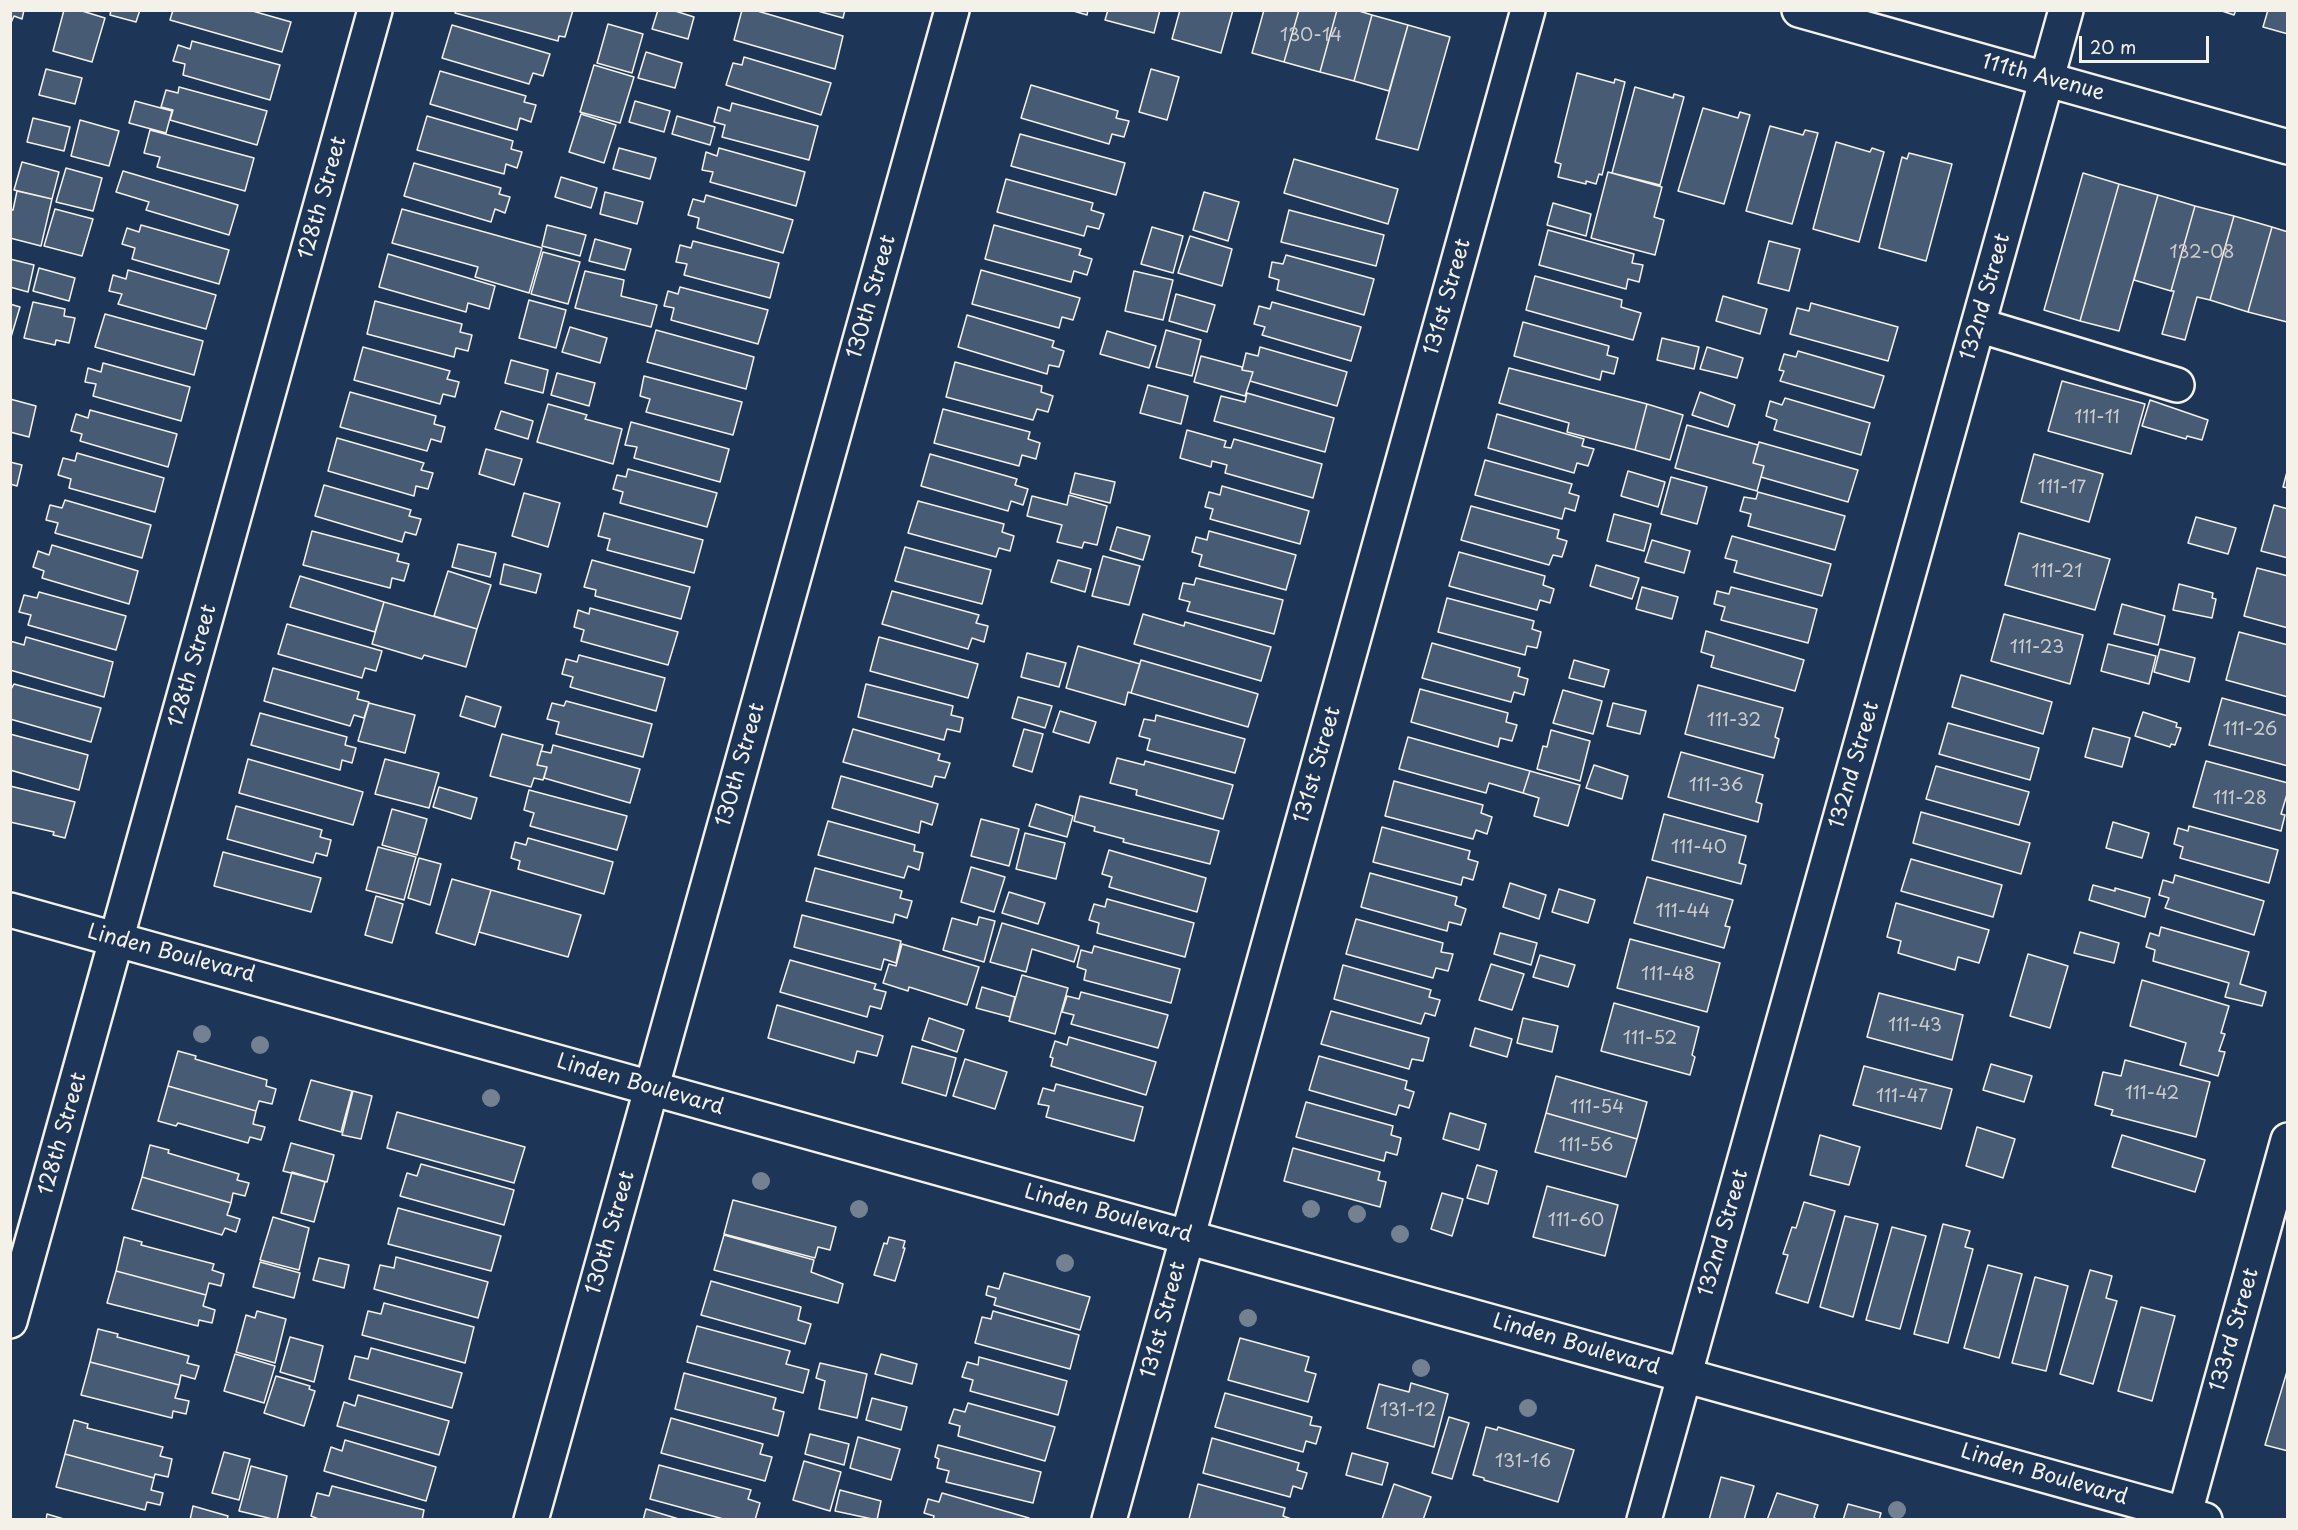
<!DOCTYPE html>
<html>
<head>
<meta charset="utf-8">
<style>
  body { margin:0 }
  #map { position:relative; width:2298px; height:1530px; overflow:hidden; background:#1d3557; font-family:"Playpen Sans",sans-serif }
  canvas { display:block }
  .frame { position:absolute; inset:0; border:12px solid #f4f1e8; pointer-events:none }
  .scale { position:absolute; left:2079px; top:36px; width:130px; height:27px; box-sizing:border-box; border:3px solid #f4f1e8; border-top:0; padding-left:8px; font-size:18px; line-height:21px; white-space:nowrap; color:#f4f1e8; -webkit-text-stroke:4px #1d3557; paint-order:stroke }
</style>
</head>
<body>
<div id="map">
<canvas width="2298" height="1530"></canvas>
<div class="frame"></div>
<div class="scale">20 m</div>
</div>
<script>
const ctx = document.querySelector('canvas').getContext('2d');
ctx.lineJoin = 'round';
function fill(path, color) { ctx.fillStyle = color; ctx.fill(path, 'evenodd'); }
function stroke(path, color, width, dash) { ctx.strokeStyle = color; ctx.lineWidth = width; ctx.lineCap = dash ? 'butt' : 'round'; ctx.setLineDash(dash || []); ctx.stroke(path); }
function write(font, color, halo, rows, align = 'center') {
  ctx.font = font + ' "Playpen Sans",sans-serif'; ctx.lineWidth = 4.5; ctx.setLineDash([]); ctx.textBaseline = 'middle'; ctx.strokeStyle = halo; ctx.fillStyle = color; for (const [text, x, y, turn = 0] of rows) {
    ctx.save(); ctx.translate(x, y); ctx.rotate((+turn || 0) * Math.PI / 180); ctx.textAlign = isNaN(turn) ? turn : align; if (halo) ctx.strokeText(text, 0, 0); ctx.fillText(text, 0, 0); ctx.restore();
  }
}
const building = new Path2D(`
  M 10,10 L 24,10 L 22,19 L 14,16 L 10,25 Z
  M 64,10 L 79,10 L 105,18 L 92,62 L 53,51 Z
  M 111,10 L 140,10 L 136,22 L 110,15 Z
  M 173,10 L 249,10 L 291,22 L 282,52 L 170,20 Z
  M 456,10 L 573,10 L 565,37 L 559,36 L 558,41 L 455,13 Z
  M 658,10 L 672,10 L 694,17 L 688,39 L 652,29 Z
  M 742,10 L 754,10 L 843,36 L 835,69 L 734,40 Z
  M 814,10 L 845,10 L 843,18 Z
  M 1070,10 L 1088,10 L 1087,15 Z
  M 1108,10 L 1160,10 L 1154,33 L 1105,20 Z
  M 1180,10 L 1233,10 L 1221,53 L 1172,39 Z
  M 1264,10 L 1299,10 L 1284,62 L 1252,53 Z
  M 1299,10 L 1337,10 L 1320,72 L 1284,62 Z
  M 1337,10 L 1356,10 L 1372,15 L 1354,81 L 1320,72 Z
  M 2219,10 L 2236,10 L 2234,15 Z
  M 2268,10 L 2288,10 L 2288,34 L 2263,27 Z
  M 1372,15 L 1408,25 L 1389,91 L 1354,81 Z
  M 608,24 L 643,34 L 632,73 L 597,63 Z
  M 452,25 L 550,54 L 543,76 L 533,73 L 529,84 L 442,58 Z
  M 1408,25 L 1450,37 L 1418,150 L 1376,139 Z
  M 192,41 L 280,65 L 270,100 L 183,75 L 185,64 L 173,61 L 178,45 L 190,49 Z
  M 646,52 L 682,63 L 675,88 L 638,78 Z
  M 744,57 L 831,83 L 821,115 L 726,85 L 733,63 L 742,65 Z
  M 594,65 L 634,77 L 620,123 L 580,112 Z
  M 46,69 L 82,78 L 75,104 L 39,95 Z
  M 1151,69 L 1179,77 L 1167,120 L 1139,112 Z
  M 440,71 L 526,96 L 524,102 L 536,105 L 531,122 L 520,118 L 517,130 L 430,104 Z
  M 1577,73 L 1614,83 L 1615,79 L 1625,82 L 1602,175 L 1599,174 L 1596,184 L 1586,181 L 1586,184 L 1558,177 L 1561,164 L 1555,162 Z
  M 1031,85 L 1118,111 L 1116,118 L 1129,121 L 1124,137 L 1112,134 L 1109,144 L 1021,118 Z
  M 179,87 L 267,111 L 257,145 L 170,120 L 173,110 L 161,107 L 166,90 L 178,93 Z
  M 1635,87 L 1673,98 L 1674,94 L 1684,97 L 1660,185 L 1612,173 Z
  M 135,101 L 172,111 L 166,133 L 129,123 Z
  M 635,101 L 670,111 L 664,132 L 629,122 Z
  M 732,103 L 818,126 L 809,160 L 722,137 L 725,125 L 714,122 L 718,107 L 730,111 Z
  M 1703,108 L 1738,118 L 1740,112 L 1750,115 L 1724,204 L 1678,191 Z
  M 581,114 L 616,125 L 604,163 L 569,152 Z
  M 427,116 L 513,141 L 511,149 L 522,152 L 517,168 L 506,164 L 504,174 L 417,150 Z
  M 677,116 L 715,127 L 710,145 L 672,134 Z
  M 33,118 L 70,127 L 64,151 L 27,142 Z
  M 80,120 L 119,131 L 109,166 L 71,156 Z
  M 1770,126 L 1803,135 L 1805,130 L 1818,133 L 1792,224 L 1746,211 Z
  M 150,130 L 254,158 L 245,191 L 157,167 L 160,157 L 144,153 Z
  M 1020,134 L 1125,163 L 1116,195 L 1011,166 Z
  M 1836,142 L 1870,152 L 1872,148 L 1884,152 L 1859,242 L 1813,229 Z
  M 619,148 L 656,158 L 650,179 L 613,169 Z
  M 719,148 L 805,172 L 796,206 L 710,182 L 713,172 L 702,170 L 706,152 L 717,156 Z
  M 1909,153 L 1952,164 L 1926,261 L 1879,248 L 1902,157 L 1907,159 Z
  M 1294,159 L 1398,189 L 1388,224 L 1284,193 Z
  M 22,162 L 59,172 L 52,199 L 14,190 Z
  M 414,163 L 501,188 L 499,194 L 510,197 L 505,213 L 495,209 L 491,222 L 404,196 Z
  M 66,168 L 102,178 L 93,211 L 56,202 Z
  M 123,171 L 238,205 L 229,235 L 146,210 L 149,202 L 116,192 Z
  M 1608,172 L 1662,187 L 1654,217 L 1664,220 L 1655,255 L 1591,238 Z
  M 2083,173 L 2119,184 L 2080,321 L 2044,310 Z
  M 561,177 L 597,188 L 591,208 L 555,197 Z
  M 1006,179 L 1093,203 L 1091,210 L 1104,214 L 1099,229 L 1087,226 L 1084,236 L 997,212 Z
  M 2119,184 L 2158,195 L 2119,331 L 2080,321 Z
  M 17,191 L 52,199 L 41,246 L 10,238 L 10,210 L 13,210 Z
  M 605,192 L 643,202 L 637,224 L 600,214 Z
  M 1204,192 L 1239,202 L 1228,241 L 1193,230 Z
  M 706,195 L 793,220 L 783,253 L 697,228 L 699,218 L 688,215 L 693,199 L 704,202 Z
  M 2158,195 L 2195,206 L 2171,291 L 2134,280 Z
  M 1553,203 L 1591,214 L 1586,236 L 1547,225 Z
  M 2195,206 L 2234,216 L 2210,300 L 2197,297 L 2185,340 L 2162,334 L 2174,291 L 2171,291 Z
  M 55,209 L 93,219 L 82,256 L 44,246 Z
  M 402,209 L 542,248 L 529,293 L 475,277 L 478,267 L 392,243 Z
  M 1289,210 L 1384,235 L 1376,266 L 1281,242 Z
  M 2234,216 L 2272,227 L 2248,312 L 2210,300 Z
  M 141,225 L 229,250 L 219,284 L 132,259 L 135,248 L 122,244 L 127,228 L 139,232 Z
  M 547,225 L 586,235 L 580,256 L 542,246 Z
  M 994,225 L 1081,249 L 1079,255 L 1092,259 L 1087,275 L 1074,271 L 1071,282 L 985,259 Z
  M 1152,227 L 1183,236 L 1173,273 L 1141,264 Z
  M 2272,227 L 2288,232 L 2287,322 L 2248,312 Z
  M 1548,230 L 1634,254 L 1632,263 L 1643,265 L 1639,282 L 1628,279 L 1626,289 L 1539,265 Z
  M 1190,236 L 1232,249 L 1222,286 L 1178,273 Z
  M 595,239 L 631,249 L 625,270 L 589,261 Z
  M 693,241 L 779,263 L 770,298 L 684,275 L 687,264 L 676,262 L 680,245 L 691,248 Z
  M 1769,241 L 1800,249 L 1789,291 L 1758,283 Z
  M 543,252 L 580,262 L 568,304 L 531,294 Z
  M 388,254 L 495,286 L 489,309 L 468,303 L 466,312 L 379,287 Z
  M 1286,255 L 1374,279 L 1364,315 L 1277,290 L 1279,280 L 1269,277 L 1272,262 L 1283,264 Z
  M 10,259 L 34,265 L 28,292 L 10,287 Z
  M 39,268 L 75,278 L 69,301 L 33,291 Z
  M 128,270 L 216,295 L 206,329 L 118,304 L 122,294 L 109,291 L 113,275 L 126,279 Z
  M 981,270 L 1080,298 L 1073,320 L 1062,317 L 1059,328 L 972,304 Z
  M 585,271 L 624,280 L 621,296 L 657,305 L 651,327 L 575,308 Z
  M 1134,271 L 1173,280 L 1163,320 L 1125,311 Z
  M 1535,276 L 1622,300 L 1621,307 L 1641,313 L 1633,340 L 1526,310 Z
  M 680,287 L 768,310 L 758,344 L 671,320 L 674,308 L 664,306 L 668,291 L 678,294 Z
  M 1176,294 L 1215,305 L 1207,332 L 1169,321 Z
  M 1723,296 L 1767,309 L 1760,334 L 1716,321 Z
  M 529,300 L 566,310 L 556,348 L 519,338 Z
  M 375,301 L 462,324 L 460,332 L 472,335 L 468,351 L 456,348 L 454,357 L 367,334 Z
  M 33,302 L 65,309 L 64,316 L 75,318 L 69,343 L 56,340 L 55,345 L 24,338 Z
  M 1272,302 L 1361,327 L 1351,361 L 1262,335 L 1265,327 L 1254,324 L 1259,306 L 1270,309 Z
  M 1811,303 L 1898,327 L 1888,361 L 1790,334 L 1797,308 L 1809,311 Z
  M 10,304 L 20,307 L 11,337 L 10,337 Z
  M 105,314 L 203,341 L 194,375 L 95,347 Z
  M 967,315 L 1054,341 L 1052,347 L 1064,351 L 1059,367 L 1049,365 L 1047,374 L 958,347 Z
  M 1523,322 L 1609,346 L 1607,355 L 1618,358 L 1614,374 L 1602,371 L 1600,380 L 1514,356 Z
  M 570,327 L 607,338 L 600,363 L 562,352 Z
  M 656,330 L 754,357 L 746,389 L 647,362 Z
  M 1166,330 L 1201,340 L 1192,376 L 1156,367 Z
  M 1107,331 L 1156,346 L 1149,368 L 1100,354 Z
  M 1662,338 L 1699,347 L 1694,369 L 1657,360 Z
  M 363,347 L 450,371 L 447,379 L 459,382 L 455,397 L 443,394 L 440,404 L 354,380 Z
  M 1260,347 L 1347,372 L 1337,406 L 1250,381 L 1253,372 L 1242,370 L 1246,353 L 1258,356 Z
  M 1707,347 L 1743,358 L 1737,378 L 1700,369 Z
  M 1798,351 L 1884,376 L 1874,408 L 1780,381 L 1784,371 L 1779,370 L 1784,354 L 1796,357 Z
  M 1201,356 L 1242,367 L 1242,370 L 1253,372 L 1245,396 L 1194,382 Z
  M 511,360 L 548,370 L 543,393 L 505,383 Z
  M 955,362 L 1042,386 L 1041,392 L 1053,396 L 1048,412 L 1037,409 L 1033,420 L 946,397 Z
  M 103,363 L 190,387 L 181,421 L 93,396 L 96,384 L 85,382 L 88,368 L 101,372 Z
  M 1509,368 L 1647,404 L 1635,450 L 1567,432 L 1569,423 L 1499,403 Z
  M 557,373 L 595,383 L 589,406 L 551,395 Z
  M 644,376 L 742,402 L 733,435 L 646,412 L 650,399 L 640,396 Z
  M 2062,381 L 2145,404 L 2131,454 L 2048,431 Z
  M 1148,385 L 1188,396 L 1181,424 L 1140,413 Z
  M 350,392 L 436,416 L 434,424 L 445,427 L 441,442 L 431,439 L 427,451 L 340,427 Z
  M 1700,392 L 1735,405 L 1728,427 L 1692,415 Z
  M 1247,393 L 1334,418 L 1325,452 L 1214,421 L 1221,396 L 1245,402 Z
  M 1785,398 L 1870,423 L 1861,455 L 1774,430 L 1777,420 L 1766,416 L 1770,401 L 1782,405 Z
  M 10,399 L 36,406 L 29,437 L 10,432 Z
  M 2150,400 L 2208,420 L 2202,440 L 2187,436 L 2186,439 L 2142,426 Z
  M 548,404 L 587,415 L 585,419 L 622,429 L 613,464 L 537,442 Z
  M 1647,404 L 1683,415 L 1670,460 L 1635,450 Z
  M 943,409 L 1030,432 L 1028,439 L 1040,443 L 1036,459 L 1022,455 L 1019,466 L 934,443 Z
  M 90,410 L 177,434 L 168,467 L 80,441 L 82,434 L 71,431 L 76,414 L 88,418 Z
  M 501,411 L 533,421 L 528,439 L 495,429 Z
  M 1497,414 L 1584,439 L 1582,446 L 1594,449 L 1588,466 L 1577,463 L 1574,473 L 1488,448 Z
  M 631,422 L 729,449 L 720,482 L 634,458 L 637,447 L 625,445 Z
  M 1687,425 L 1758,445 L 1753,463 L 1764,466 L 1757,491 L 1675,468 Z
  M 1187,430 L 1226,441 L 1224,447 L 1231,448 L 1234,439 L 1322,464 L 1313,498 L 1225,473 L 1227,465 L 1212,461 L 1211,467 L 1180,458 Z
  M 337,438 L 424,463 L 421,470 L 433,473 L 428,489 L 416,486 L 414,496 L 328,471 Z
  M 1759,442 L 1858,470 L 1848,502 L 1761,477 L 1764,466 L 1753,463 Z
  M 486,449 L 522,459 L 514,485 L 479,474 Z
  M 77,453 L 164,478 L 155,512 L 69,488 L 71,479 L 58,475 L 63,458 L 75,461 Z
  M 930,454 L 1017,479 L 1015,485 L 1028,489 L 1023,505 L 1011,501 L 1008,511 L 921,486 Z
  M 2034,454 L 2103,474 L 2089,522 L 2021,502 Z
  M 1485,460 L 1572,484 L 1569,493 L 1579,496 L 1575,511 L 1565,508 L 1562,519 L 1475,495 Z
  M 10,462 L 22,465 L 17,486 L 10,484 Z
  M 2288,468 L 2288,488 L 2283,487 Z
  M 628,469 L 717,493 L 707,527 L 620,503 L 623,492 L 613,489 L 617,475 L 626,477 Z
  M 1628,471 L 1665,482 L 1658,507 L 1621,496 Z
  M 1075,473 L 1115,482 L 1110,503 L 1070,493 Z
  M 1671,477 L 1707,487 L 1697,524 L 1661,514 Z
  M 324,485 L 411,510 L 409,516 L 421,519 L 416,535 L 405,532 L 402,542 L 315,516 Z
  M 1222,486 L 1309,511 L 1300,544 L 1210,519 L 1213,509 L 1205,507 L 1209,492 L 1220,495 Z
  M 1758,492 L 1845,516 L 1835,550 L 1748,526 L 1751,514 L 1740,511 L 1744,497 L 1756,499 Z
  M 524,493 L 560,503 L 548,547 L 512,536 Z
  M 1069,495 L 1107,506 L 1097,545 L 1084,542 L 1082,548 L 1057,542 L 1062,525 L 1027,516 L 1032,496 L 1067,505 Z
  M 65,500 L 151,525 L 142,558 L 55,533 L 58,523 L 46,520 L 50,505 L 62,508 Z
  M 918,501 L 1004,524 L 1002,532 L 1014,536 L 1010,551 L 999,548 L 996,557 L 908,533 Z
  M 2274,505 L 2288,509 L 2288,558 L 2261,551 Z
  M 1471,506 L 1559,530 L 1557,538 L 1567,541 L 1562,557 L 1553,555 L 1549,565 L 1461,540 Z
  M 604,513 L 703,540 L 694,573 L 607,550 L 610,539 L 598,536 Z
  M 1614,514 L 1651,524 L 1644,551 L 1607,541 Z
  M 2196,517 L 2236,528 L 2228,554 L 2188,543 Z
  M 1117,527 L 1150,536 L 1143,560 L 1110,550 Z
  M 312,531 L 399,554 L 397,561 L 409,564 L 404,581 L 392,578 L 390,588 L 303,565 Z
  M 1209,531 L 1296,555 L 1286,590 L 1199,566 L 1202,555 L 1192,552 L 1196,537 L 1207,540 Z
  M 2019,533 L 2110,559 L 2095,610 L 2005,585 Z
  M 1732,536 L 1831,564 L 1822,596 L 1734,572 L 1737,561 L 1725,558 Z
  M 1652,540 L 1690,551 L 1684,573 L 1645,562 Z
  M 458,544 L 496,553 L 490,577 L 452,567 Z
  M 52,545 L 138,571 L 129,604 L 42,578 L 44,571 L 33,567 L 38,551 L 49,555 Z
  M 905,547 L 991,570 L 982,604 L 895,581 Z
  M 1459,552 L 1545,576 L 1543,585 L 1554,589 L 1550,603 L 1540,600 L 1537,610 L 1449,586 Z
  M 1103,556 L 1140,566 L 1129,605 L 1092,596 Z
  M 592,560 L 690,587 L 681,619 L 595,596 L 596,590 L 584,587 Z
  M 1058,560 L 1091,569 L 1085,592 L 1051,582 Z
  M 504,564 L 541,574 L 536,593 L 500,584 Z
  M 1596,565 L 1639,578 L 1632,599 L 1590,586 Z
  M 2257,568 L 2288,576 L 2288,628 L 2244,616 Z
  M 448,571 L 491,585 L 477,629 L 434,616 Z
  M 300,576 L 384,602 L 375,632 L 290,607 Z
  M 1196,578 L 1283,600 L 1274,634 L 1187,611 L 1190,602 L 1179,599 L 1183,583 L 1194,585 Z
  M 2179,584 L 2213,593 L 2212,598 L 2216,599 L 2212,618 L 2173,610 Z
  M 1642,587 L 1678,597 L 1672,619 L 1636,609 Z
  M 1731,587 L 1817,609 L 1808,643 L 1721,620 L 1725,607 L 1714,604 L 1717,591 L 1729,594 Z
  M 892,591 L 979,615 L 976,623 L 988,626 L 984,642 L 972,638 L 968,649 L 882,624 Z
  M 39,592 L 126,616 L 116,650 L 28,625 L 31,615 L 19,612 L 24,595 L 37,598 Z
  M 1447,598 L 1534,621 L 1532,629 L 1541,632 L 1537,648 L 1527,646 L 1525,655 L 1438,632 Z
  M 384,602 L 477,629 L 466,667 L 424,655 L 422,659 L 372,644 Z
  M 2122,604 L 2165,616 L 2158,645 L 2114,634 Z
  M 590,608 L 678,632 L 668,665 L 581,641 L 584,630 L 574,627 L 578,610 L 589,614 Z
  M 1143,614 L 1184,626 L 1185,622 L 1271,647 L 1261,681 L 1134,644 Z
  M 2004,614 L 2083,635 L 2070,684 L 1991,661 Z
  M 287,624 L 382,651 L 376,671 L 365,668 L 362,678 L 278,654 Z
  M 1706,631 L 1804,660 L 1795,691 L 1711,667 L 1714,656 L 1701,652 Z
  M 2239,632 L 2288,645 L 2288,697 L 2226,680 Z
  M 26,637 L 113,662 L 104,697 L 10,670 L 10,641 L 24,645 Z
  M 879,637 L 978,664 L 968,698 L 870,671 Z
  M 1432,643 L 1520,668 L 1518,676 L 1528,679 L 1524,695 L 1514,692 L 1511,702 L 1422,678 Z
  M 2108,644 L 2156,656 L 2149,684 L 2101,671 Z
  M 1078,646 L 1140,664 L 1131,693 L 1128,692 L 1125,705 L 1066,688 Z
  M 2160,649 L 2195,658 L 2189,682 L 2154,672 Z
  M 1027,653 L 1066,663 L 1059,687 L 1021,677 Z
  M 579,655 L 665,678 L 656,711 L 570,687 L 573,677 L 562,674 L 566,659 L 577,662 Z
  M 1141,660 L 1258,694 L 1248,727 L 1131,693 Z
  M 1574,660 L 1609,670 L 1604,687 L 1569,678 Z
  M 273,668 L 359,692 L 357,699 L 369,702 L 364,718 L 354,715 L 350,726 L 264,701 Z
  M 1961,675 L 2052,702 L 2043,734 L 1952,707 Z
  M 14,684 L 101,708 L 91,742 L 10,719 L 10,691 Z
  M 866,684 L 953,706 L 951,715 L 963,718 L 960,732 L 947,729 L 944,740 L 858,717 Z
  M 1698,685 L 1783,708 L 1775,737 L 1779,739 L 1774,758 L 1685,734 Z
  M 1420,689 L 1508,713 L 1506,722 L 1517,725 L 1512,741 L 1500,738 L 1498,747 L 1411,722 Z
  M 1563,690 L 1602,701 L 1593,734 L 1553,723 Z
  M 466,696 L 501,707 L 495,727 L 460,716 Z
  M 1018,697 L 1052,706 L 1045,728 L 1012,718 Z
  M 2222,698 L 2288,716 L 2288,766 L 2209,745 Z
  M 566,701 L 652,724 L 643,757 L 556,734 L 559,722 L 547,719 L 552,703 L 564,706 Z
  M 369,703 L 415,715 L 405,753 L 358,741 Z
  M 1613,703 L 1646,711 L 1640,734 L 1607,726 Z
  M 1060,711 L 1096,722 L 1089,743 L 1053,732 Z
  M 2143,712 L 2177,723 L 2176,727 L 2181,728 L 2175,745 L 2171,744 L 2170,747 L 2135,736 Z
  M 260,713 L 347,737 L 345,745 L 356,748 L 352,763 L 342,760 L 340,770 L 251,745 Z
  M 1156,715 L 1245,739 L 1235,773 L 1147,750 L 1150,739 L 1139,736 L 1144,719 L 1155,721 Z
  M 1948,723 L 2039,748 L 2030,780 L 1939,754 Z
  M 2093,728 L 2130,738 L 2122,767 L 2085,757 Z
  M 853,729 L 940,754 L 938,760 L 950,763 L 945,778 L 935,776 L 932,787 L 843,762 Z
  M 1024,729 L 1043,734 L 1032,772 L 1013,766 Z
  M 1551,730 L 1590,741 L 1580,781 L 1537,769 L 1543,746 L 1547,747 Z
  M 10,734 L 88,755 L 79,790 L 10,770 Z
  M 502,734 L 543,745 L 537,765 L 547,767 L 543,780 L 534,778 L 531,787 L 490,776 Z
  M 1408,737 L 1530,771 L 1523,793 L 1489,783 L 1486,793 L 1399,769 Z
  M 553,745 L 640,769 L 630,803 L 544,778 L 547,767 L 537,765 L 541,751 L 551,753 Z
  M 1681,752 L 1763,775 L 1756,802 L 1762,804 L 1758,822 L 1668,797 Z
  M 1117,758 L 1144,765 L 1145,761 L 1233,785 L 1223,819 L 1136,795 L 1137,790 L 1110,783 Z
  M 248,759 L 363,792 L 353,825 L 239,793 Z
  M 385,759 L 439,773 L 429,808 L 375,794 Z
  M 2206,761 L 2288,783 L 2288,791 L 2281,814 L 2285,815 L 2281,831 L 2193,807 Z
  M 1594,765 L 1628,776 L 1622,799 L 1586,788 Z
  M 1936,766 L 2029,792 L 2019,825 L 1926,799 Z
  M 1530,771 L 1580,785 L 1568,826 L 1534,816 L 1539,798 L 1523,793 Z
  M 841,776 L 938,804 L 932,825 L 921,821 L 919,833 L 832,808 Z
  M 1394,781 L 1483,805 L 1481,813 L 1492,817 L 1487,834 L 1476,830 L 1473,839 L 1385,816 Z
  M 10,786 L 75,802 L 65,838 L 53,835 L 54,832 L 10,822 Z
  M 439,787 L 477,798 L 471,819 L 433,807 Z
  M 529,790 L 627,816 L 617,850 L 530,826 L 534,813 L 524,810 Z
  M 1080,796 L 1219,831 L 1210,864 L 1123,842 L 1124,839 L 1094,831 L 1095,827 L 1074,821 Z
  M 1036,804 L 1073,816 L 1067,837 L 1029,826 Z
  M 236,806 L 322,830 L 320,837 L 331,840 L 327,856 L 316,853 L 313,863 L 227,839 Z
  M 392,809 L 427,819 L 417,855 L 382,845 Z
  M 1921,812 L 2030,843 L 2021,874 L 1913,843 Z
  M 1664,814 L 1746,836 L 1739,863 L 1746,865 L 1741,884 L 1652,860 Z
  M 981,819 L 1019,829 L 1009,866 L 971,856 Z
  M 828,821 L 915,845 L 914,851 L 923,853 L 919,870 L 908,866 L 904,878 L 818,855 Z
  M 2113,822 L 2149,833 L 2142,858 L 2106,848 Z
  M 2189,826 L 2278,850 L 2269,883 L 2180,858 L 2183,847 L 2174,844 L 2178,828 L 2188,831 Z
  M 1382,827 L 1470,851 L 1468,859 L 1478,862 L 1473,880 L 1463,877 L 1461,885 L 1373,862 Z
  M 1025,833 L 1065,843 L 1056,879 L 1016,869 Z
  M 528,838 L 613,862 L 604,894 L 518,869 L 520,861 L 511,858 L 515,842 L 526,845 Z
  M 378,847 L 416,857 L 404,900 L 366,890 Z
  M 1109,850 L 1206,878 L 1197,912 L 1109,887 L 1112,877 L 1102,874 Z
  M 223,852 L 321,878 L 311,912 L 214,886 Z
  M 419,858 L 441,864 L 430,905 L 408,898 Z
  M 1911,859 L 2002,885 L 1993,917 L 1901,891 Z
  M 971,867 L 1005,877 L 994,912 L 961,902 Z
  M 815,868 L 902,891 L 900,898 L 912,901 L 907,918 L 895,914 L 893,923 L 806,901 Z
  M 1370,873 L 1457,897 L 1455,905 L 1466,909 L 1461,925 L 1449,922 L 1447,931 L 1361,907 Z
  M 2175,875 L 2264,901 L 2254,935 L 2165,908 L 2169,898 L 2159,895 L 2163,880 L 2173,883 Z
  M 1647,877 L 1733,900 L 1725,926 L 1730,927 L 1724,948 L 1634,923 Z
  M 452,879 L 491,890 L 475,945 L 436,933 Z
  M 1510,883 L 1546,895 L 1539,919 L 1503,907 Z
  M 2093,885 L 2115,891 L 2115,888 L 2150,898 L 2145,917 L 2089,900 Z
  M 1559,889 L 1595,900 L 1588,923 L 1552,912 Z
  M 491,890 L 581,915 L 568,957 L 479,932 Z
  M 1009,892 L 1045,903 L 1038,924 L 1002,913 Z
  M 376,896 L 403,904 L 392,943 L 365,935 Z
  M 1107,899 L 1194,923 L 1185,957 L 1097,933 L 1099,923 L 1089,920 L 1094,904 L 1105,907 Z
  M 1896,903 L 1989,930 L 1979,963 L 1958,957 L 1955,970 L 1898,953 L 1901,941 L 1887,937 Z
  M 802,915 L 901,941 L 896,963 L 884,959 L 881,970 L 794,947 Z
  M 979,917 L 995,921 L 984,962 L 943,950 L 952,918 L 977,925 Z
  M 1356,919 L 1443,943 L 1441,952 L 1453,954 L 1448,971 L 1436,968 L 1433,978 L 1346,954 Z
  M 1002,923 L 1079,946 L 1074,962 L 1032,949 L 1026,972 L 990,962 Z
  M 2161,927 L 2249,952 L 2240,984 L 2266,992 L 2262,1006 L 2225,997 L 2229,983 L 2153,961 L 2155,950 L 2146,947 L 2150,933 L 2159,936 Z
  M 2080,932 L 2119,943 L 2114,963 L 2074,953 Z
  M 1500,933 L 1537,943 L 1531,965 L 1494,954 Z
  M 1630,939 L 1720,963 L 1707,1012 L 1617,988 Z
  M 902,944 L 979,967 L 967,1005 L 909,987 L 908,991 L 883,983 L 889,964 L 896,966 Z
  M 1094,946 L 1180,969 L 1171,1003 L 1084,980 L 1086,970 L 1077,967 L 1081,950 L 1092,953 Z
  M 2028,954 L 2068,966 L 2050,1028 L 2010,1016 Z
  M 1540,955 L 1575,965 L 1568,987 L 1533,977 Z
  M 790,960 L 876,984 L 874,989 L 886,992 L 881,1009 L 870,1006 L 867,1017 L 780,992 Z
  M 1491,964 L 1524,974 L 1512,1010 L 1479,1000 Z
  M 1343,965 L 1431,990 L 1429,997 L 1440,1000 L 1435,1016 L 1425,1013 L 1421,1024 L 1334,999 Z
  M 1022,975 L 1068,988 L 1055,1034 L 1009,1021 Z
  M 2142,980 L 2229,1006 L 2221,1033 L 2225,1034 L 2219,1051 L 2225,1052 L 2218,1076 L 2180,1065 L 2186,1043 L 2130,1026 Z
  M 982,987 L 1015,997 L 1010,1017 L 976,1008 Z
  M 1081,992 L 1168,1015 L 1158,1048 L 1071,1024 L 1074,1015 L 1062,1012 L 1067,996 L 1079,999 Z
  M 1879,993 L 1963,1015 L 1952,1060 L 1867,1037 Z
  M 1614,1003 L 1699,1027 L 1692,1055 L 1695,1057 L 1690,1075 L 1601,1051 Z
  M 777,1005 L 883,1036 L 877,1056 L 857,1051 L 854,1063 L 768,1038 Z
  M 1331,1011 L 1429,1038 L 1423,1061 L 1412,1059 L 1409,1069 L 1321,1044 Z
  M 929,1018 L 964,1030 L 957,1052 L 922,1040 Z
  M 1523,1018 L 1558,1026 L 1552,1052 L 1517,1043 Z
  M 1475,1028 L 1512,1039 L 1507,1057 L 1470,1046 Z
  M 1069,1037 L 1156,1062 L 1146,1095 L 1051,1066 L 1053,1058 L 1050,1057 L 1055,1041 L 1067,1045 Z
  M 912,1046 L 956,1058 L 946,1096 L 902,1083 Z
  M 178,1051 L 196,1056 L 195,1059 L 267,1080 L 266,1086 L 276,1089 L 272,1104 L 259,1101 L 256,1111 L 168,1086 Z
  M 1319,1056 L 1407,1081 L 1405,1089 L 1414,1092 L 1409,1108 L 1399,1105 L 1396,1115 L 1309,1090 Z
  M 965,1059 L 1007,1072 L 995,1109 L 953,1096 Z
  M 2125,1060 L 2210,1082 L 2196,1137 L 2111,1115 L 2113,1110 L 2095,1105 L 2103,1072 L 2121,1076 Z
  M 1991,1064 L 2032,1076 L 2024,1102 L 1983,1090 Z
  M 1864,1066 L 1952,1089 L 1941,1129 L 1853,1105 Z
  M 1556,1076 L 1647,1102 L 1637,1139 L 1546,1113 Z
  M 311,1080 L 352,1091 L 341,1132 L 299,1120 Z
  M 1056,1084 L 1143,1107 L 1134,1141 L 1046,1117 L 1049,1106 L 1038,1104 L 1043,1088 L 1054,1091 Z
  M 168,1086 L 256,1111 L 253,1124 L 265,1127 L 261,1140 L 250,1137 L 248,1143 L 178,1123 L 176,1126 L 158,1121 Z
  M 353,1091 L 372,1096 L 361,1139 L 342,1135 Z
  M 1306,1102 L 1393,1126 L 1391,1135 L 1401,1138 L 1397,1155 L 1386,1152 L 1384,1161 L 1296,1137 Z
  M 397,1112 L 525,1147 L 514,1183 L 387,1148 Z
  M 1450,1113 L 1486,1124 L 1479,1150 L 1443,1139 Z
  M 1546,1113 L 1637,1139 L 1626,1177 L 1535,1152 Z
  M 1977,1127 L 2015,1139 L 2003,1178 L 1966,1166 Z
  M 1820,1135 L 1860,1147 L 1849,1185 L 1810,1175 Z
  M 2122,1135 L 2205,1160 L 2195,1192 L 2112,1167 Z
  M 291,1143 L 334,1155 L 327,1182 L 283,1171 Z
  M 150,1145 L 169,1150 L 168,1153 L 239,1174 L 237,1180 L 249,1183 L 245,1196 L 233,1193 L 231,1203 L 142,1177 Z
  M 1293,1148 L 1380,1172 L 1378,1180 L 1386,1182 L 1380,1207 L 1284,1181 Z
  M 421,1164 L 514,1190 L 504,1225 L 400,1196 L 407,1173 L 417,1176 Z
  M 1477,1165 L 1497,1171 L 1488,1204 L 1467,1198 Z
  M 292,1172 L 325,1182 L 314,1222 L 281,1213 Z
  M 142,1177 L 231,1203 L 227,1215 L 240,1219 L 236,1232 L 225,1228 L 222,1235 L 132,1209 Z
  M 1547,1186 L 1618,1205 L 1605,1256 L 1533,1237 Z
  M 1442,1193 L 1463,1199 L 1452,1236 L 1431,1229 Z
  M 733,1200 L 836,1227 L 830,1250 L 818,1247 L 815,1258 L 724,1234 Z
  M 1804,1202 L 1835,1211 L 1808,1303 L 1776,1293 L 1788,1255 L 1783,1254 L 1792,1227 L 1796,1228 Z
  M 398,1208 L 501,1236 L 491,1271 L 388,1244 Z
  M 1845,1216 L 1878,1224 L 1853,1317 L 1820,1307 Z
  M 273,1217 L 309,1228 L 299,1270 L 260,1260 Z
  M 1943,1224 L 1970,1231 L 1965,1247 L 1973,1249 L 1948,1343 L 1914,1334 Z
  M 1892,1227 L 1926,1236 L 1900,1329 L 1866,1320 Z
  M 724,1235 L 814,1260 L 811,1272 L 843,1284 L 838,1303 L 714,1270 Z
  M 124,1237 L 142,1242 L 141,1245 L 214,1264 L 212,1270 L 224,1274 L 221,1286 L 209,1283 L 206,1295 L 116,1271 Z
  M 889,1237 L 905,1241 L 903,1248 L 905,1248 L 895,1281 L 874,1275 L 884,1243 L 887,1244 Z
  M 396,1257 L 488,1282 L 478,1318 L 374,1289 L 380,1265 L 394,1268 Z
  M 319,1258 L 349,1265 L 344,1288 L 313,1280 Z
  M 260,1262 L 300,1273 L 294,1298 L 253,1287 Z
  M 1988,1265 L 2022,1274 L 1999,1358 L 1964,1348 Z
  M 2090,1270 L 2112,1276 L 2106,1298 L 2117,1301 L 2093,1384 L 2060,1374 Z
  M 116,1271 L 206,1295 L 203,1306 L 215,1310 L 212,1323 L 199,1320 L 198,1326 L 107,1303 Z
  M 1004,1273 L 1090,1297 L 1080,1330 L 994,1305 L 996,1298 L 986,1295 L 988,1286 L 999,1289 Z
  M 2035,1277 L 2068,1286 L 2046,1371 L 2012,1363 Z
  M 711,1281 L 801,1307 L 798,1320 L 811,1324 L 805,1344 L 701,1315 Z
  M 384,1303 L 474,1327 L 465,1363 L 362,1335 L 368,1311 L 381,1314 Z
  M 2141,1307 L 2175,1316 L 2152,1401 L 2118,1391 Z
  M 257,1311 L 286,1319 L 275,1363 L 236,1352 L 246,1315 L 255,1318 Z
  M 993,1311 L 1079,1335 L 1070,1369 L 975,1343 L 982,1317 L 991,1319 Z
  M 697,1326 L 790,1351 L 786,1364 L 809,1370 L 803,1393 L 687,1362 Z
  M 98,1329 L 118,1334 L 117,1337 L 189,1356 L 187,1363 L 199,1366 L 195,1379 L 181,1375 L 179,1385 L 90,1362 Z
  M 290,1337 L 323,1346 L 314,1382 L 280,1372 Z
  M 1240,1338 L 1309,1357 L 1305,1371 L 1316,1374 L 1308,1402 L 1228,1380 Z
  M 371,1348 L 462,1373 L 452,1408 L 349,1379 L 355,1356 L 368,1359 Z
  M 235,1354 L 275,1366 L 264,1403 L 224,1391 Z
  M 881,1354 L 917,1364 L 912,1384 L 875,1374 Z
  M 979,1357 L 1067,1381 L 1058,1415 L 970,1391 L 973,1380 L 962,1377 L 967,1362 L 978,1365 Z
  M 90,1362 L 179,1385 L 175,1398 L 189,1401 L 186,1414 L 173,1411 L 172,1418 L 81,1395 Z
  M 820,1363 L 867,1374 L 857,1418 L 819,1409 L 825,1381 L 816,1378 Z
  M 2288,1368 L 2288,1451 L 2265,1445 Z
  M 684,1373 L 776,1398 L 773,1409 L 784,1412 L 778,1436 L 675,1409 Z
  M 276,1376 L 310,1386 L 309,1389 L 315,1391 L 304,1426 L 264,1413 Z
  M 1411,1383 L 1448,1394 L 1434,1447 L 1367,1428 L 1379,1384 L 1409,1392 Z
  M 1225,1393 L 1312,1417 L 1310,1425 L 1321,1427 L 1316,1444 L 1306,1441 L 1303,1452 L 1215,1427 Z
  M 358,1395 L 449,1421 L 439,1455 L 337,1426 L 344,1402 L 355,1406 Z
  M 872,1398 L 907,1407 L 901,1430 L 866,1420 Z
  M 968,1403 L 1055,1427 L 1045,1461 L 958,1436 L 960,1426 L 949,1423 L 954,1409 L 965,1412 Z
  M 1449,1417 L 1469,1423 L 1452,1479 L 1432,1473 Z
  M 671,1418 L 763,1444 L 760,1454 L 772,1457 L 765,1481 L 661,1453 Z
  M 74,1420 L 88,1424 L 87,1428 L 163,1447 L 160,1456 L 172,1459 L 168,1477 L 155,1474 L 154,1478 L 65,1454 Z
  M 1486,1427 L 1497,1430 L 1498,1427 L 1574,1450 L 1558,1502 L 1484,1480 L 1484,1478 L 1473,1475 Z
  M 810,1434 L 849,1444 L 844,1465 L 805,1454 Z
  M 858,1437 L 900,1449 L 891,1480 L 850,1468 Z
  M 1212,1438 L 1299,1463 L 1297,1470 L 1307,1473 L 1302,1489 L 1293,1486 L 1290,1497 L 1203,1473 Z
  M 345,1440 L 436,1467 L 426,1501 L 324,1471 L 331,1447 L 342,1451 Z
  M 938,1445 L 1041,1472 L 1033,1503 L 946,1482 L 949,1471 L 937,1468 L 939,1459 L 935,1457 Z
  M 224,1452 L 250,1459 L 239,1500 L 212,1493 Z
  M 1352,1453 L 1388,1463 L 1382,1485 L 1346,1475 Z
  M 65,1454 L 154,1478 L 151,1490 L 163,1493 L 160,1505 L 147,1502 L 145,1510 L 56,1487 Z
  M 804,1461 L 841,1472 L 830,1511 L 793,1500 Z
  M 659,1465 L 751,1490 L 748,1499 L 760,1503 L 755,1520 L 727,1520 L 650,1499 Z
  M 251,1466 L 287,1476 L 277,1520 L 239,1511 Z
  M 1721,1477 L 1754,1486 L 1744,1520 L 1709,1520 Z
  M 1198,1484 L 1285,1508 L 1283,1516 L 1294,1520 L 1189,1519 Z
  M 1394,1484 L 1431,1497 L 1423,1520 L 1382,1519 Z
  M 332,1486 L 424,1510 L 422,1520 L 321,1520 L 311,1516 L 317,1493 L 329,1496 Z
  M 840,1490 L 881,1501 L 877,1520 L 835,1511 Z
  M 942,1493 L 1029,1518 L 1028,1520 L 933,1520 L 934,1516 L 924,1513 L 928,1499 L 939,1502 Z
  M 1777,1493 L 1818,1505 L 1814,1517 L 1817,1520 L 1767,1520 Z
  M 1848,1504 L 1881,1513 L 1879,1520 L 1843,1520 Z
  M 193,1506 L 228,1516 L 227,1520 L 190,1520 Z
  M 646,1509 L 682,1520 L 643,1520 Z
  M 47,1514 L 67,1520 L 46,1520 Z`);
const minor = new Path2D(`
  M 1799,10 L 2288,147
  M 1978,325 L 2177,385
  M 10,1321 L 375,10
  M 531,1520 L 952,10
  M 1109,1520 L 1528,10
  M 1644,1520 L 2066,10
  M 2183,1520 L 2288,1140`);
const major = new Path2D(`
  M 10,910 L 2205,1520`);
const trees = [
  [202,1034],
  [260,1045],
  [491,1098],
  [761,1181],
  [859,1209],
  [1311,1209],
  [1357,1214],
  [1400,1234],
  [1065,1263],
  [1248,1318],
  [1421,1368],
  [1528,1408],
  [1897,1510]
];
const numberNames = [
  ["130-14",1311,36],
  ["132-08",2202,253],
  ["111-11",2097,418],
  ["111-17",2062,488],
  ["111-21",2057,572],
  ["111-23",2037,648],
  ["111-32",1734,721],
  ["111-26",2250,730],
  ["111-36",1716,786],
  ["111-28",2240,799],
  ["111-40",1699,848],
  ["111-44",1683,912],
  ["111-48",1668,975],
  ["111-43",1915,1026],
  ["111-52",1650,1039],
  ["111-42",2152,1094],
  ["111-47",1902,1097],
  ["111-54",1597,1108],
  ["111-56",1586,1146],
  ["111-60",1576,1221],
  ["131-12",1408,1411],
  ["131-16",1523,1462]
];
const streetNames = [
  ["111th Avenue",2043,78,15],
  ["128th Street",323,198,-74],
  ["130th Street",872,297,-74],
  ["131st Street",1448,297,-74],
  ["132nd Street",1986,297,-74],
  ["128th Street",193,666,-74],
  ["130th Street",741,765,-74],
  ["131st Street",1318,765,-74],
  ["132nd Street",1855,765,-74],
  ["Linden Boulevard",171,954,15],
  ["Linden Boulevard",640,1085,16],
  ["128th Street",63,1134,-74],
  ["Linden Boulevard",1108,1214,15],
  ["130th Street",611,1233,-74],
  ["132nd Street",1724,1233,-74],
  ["131st Street",1164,1320,-75],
  ["133rd Street",2235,1330,-74],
  ["Linden Boulevard",1576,1345,16],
  ["Linden Boulevard",2044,1475,16]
];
fill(building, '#485b74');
stroke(building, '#f4f1e8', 1.5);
stroke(minor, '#f4f1e8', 38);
stroke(major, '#f4f1e8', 38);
stroke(minor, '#1d3557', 33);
stroke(major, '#1d3557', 33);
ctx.fillStyle = '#748191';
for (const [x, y] of trees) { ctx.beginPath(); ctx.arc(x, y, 9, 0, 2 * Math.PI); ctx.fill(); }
write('18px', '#c9cccb', null, numberNames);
write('21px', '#f4f1e8', '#1d3557', streetNames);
</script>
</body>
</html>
